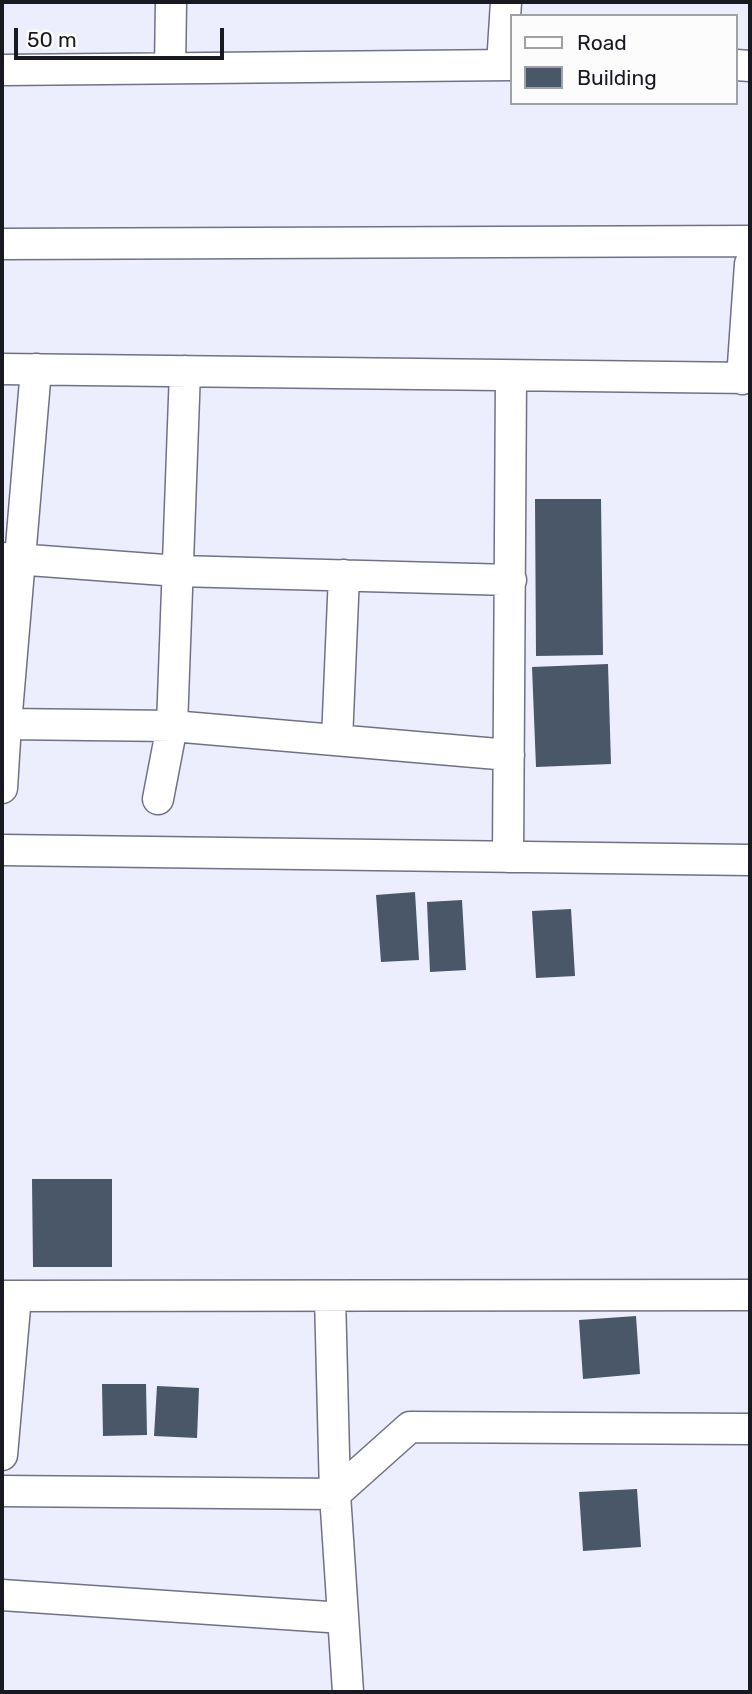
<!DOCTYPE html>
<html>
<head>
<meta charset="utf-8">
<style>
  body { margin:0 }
  #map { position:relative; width:752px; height:1694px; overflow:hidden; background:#ecedfd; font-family:Rubik,sans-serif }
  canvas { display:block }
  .frame { position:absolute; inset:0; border:4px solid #191922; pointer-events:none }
  .legend { position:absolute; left:510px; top:14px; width:228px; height:91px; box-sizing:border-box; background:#fcfcfc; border:2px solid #a1a1a5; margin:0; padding:9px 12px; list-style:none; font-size:21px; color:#191922 }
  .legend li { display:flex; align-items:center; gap:14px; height:35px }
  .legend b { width:35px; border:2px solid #a1a1a5 }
  .scale { position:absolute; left:14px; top:28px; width:210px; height:32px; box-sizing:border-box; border:4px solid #191922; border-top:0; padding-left:9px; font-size:21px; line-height:24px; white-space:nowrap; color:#191922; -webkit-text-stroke:5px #fcfcfc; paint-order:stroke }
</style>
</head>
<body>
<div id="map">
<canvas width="752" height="1694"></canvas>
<div class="frame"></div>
<ul class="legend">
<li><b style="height:9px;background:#fff"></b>Road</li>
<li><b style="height:19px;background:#495769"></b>Building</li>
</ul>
<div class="scale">50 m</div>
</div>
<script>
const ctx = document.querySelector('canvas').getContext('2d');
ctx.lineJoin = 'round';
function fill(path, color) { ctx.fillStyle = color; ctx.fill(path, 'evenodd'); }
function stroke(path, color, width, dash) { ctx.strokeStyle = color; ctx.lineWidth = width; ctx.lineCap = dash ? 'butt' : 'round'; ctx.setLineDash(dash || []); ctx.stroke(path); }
const building = new Path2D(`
  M 535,499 L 601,499 L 603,655 L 536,656 Z
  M 608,664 L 611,764 L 536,767 L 532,667 Z
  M 415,892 L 419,960 L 381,962 L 376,895 Z
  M 462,900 L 466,970 L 430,972 L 427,902 Z
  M 571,909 L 575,976 L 536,978 L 532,911 Z
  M 32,1179 L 112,1179 L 112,1267 L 33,1267 Z
  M 636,1316 L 640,1374 L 583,1379 L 579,1320 Z
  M 102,1384 L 146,1384 L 147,1435 L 103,1436 Z
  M 157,1386 L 199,1388 L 197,1438 L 154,1436 Z
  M 637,1489 L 641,1547 L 583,1551 L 579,1492 Z`);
const street = new Path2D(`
  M 502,65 L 506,2
  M 736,65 L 750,66
  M 170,68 L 171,2
  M 2,70 L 512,65
  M 2,244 L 750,241
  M 2,369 L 750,378
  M 36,369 L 6,724 L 172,726 L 509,755
  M 742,379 L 750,264
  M 2,558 L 178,571 L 511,580
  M 337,740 L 344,575
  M 2,788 L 6,724
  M 158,799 L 172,726 L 185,371
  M 2,850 L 750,860
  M 508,857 L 511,376
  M 2,1296 L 750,1295
  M 330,1296 L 335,1494 L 348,1692
  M 2,1455 L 16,1296
  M 2,1491 L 335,1494 L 410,1427 L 750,1429
  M 2,1595 L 343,1618`);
fill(building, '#495769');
stroke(street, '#707187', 33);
stroke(street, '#fff', 30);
</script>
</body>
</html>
